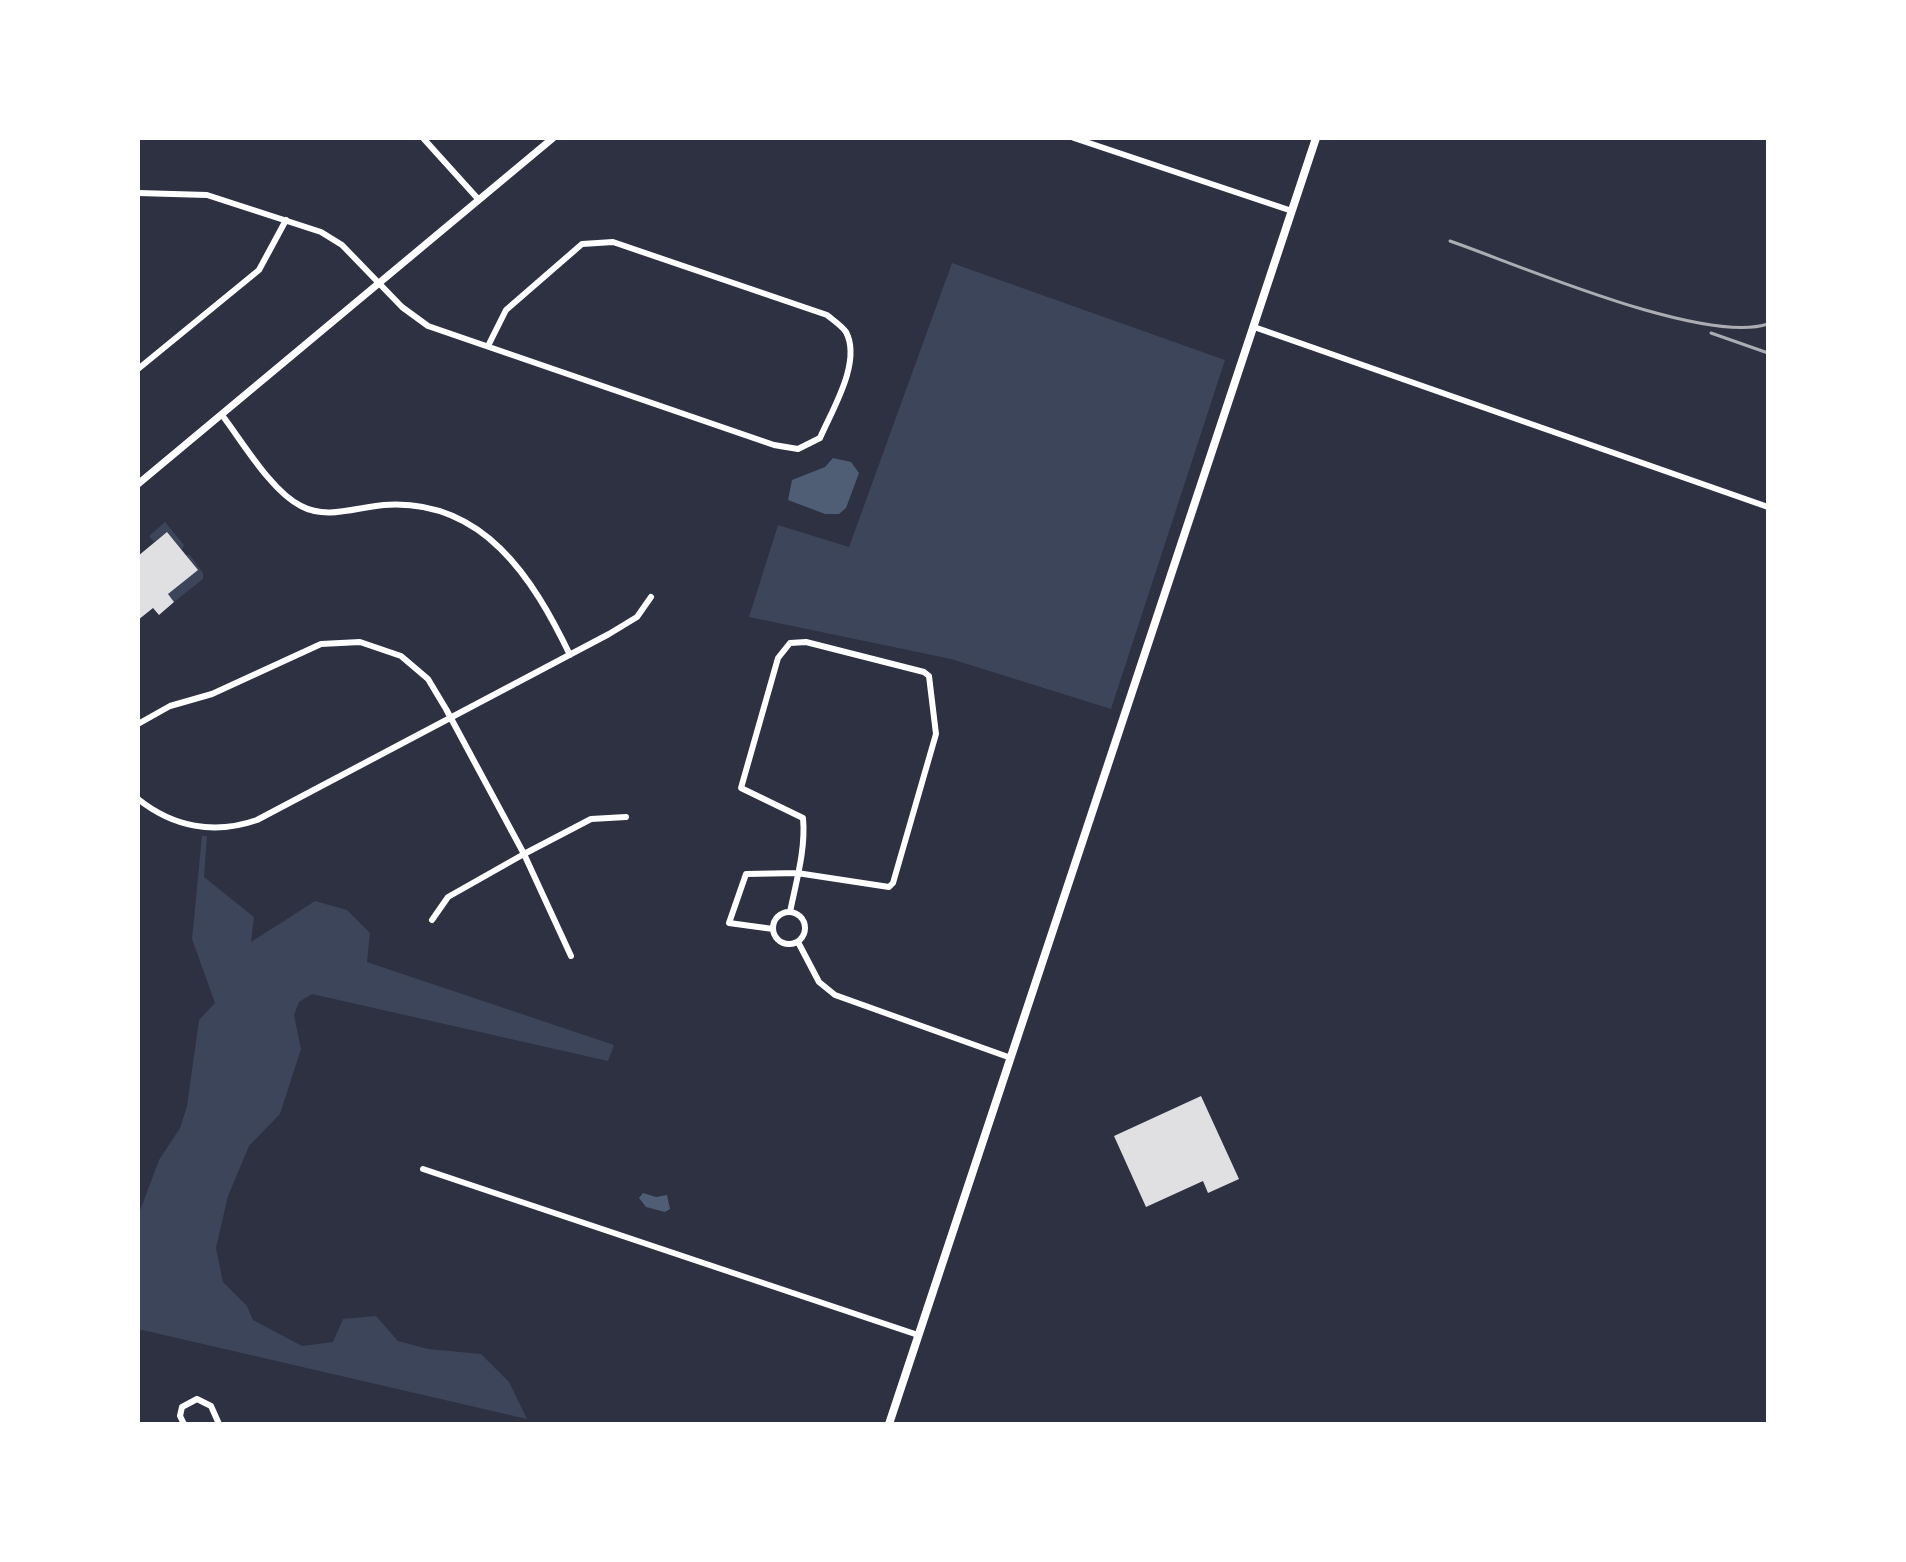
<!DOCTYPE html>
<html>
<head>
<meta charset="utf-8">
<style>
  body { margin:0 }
  #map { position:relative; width:1906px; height:1562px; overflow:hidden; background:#2d3142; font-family:"IBM Plex Serif",serif }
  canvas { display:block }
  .frame { position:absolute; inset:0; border:140px solid #fff; pointer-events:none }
</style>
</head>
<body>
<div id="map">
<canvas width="1906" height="1562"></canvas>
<div class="frame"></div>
</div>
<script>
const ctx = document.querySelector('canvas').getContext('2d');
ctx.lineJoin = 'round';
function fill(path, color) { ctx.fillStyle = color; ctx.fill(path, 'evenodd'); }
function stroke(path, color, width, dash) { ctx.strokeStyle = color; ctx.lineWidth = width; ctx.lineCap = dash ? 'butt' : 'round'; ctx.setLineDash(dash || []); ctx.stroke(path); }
const green = new Path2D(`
  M 952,263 L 1225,360 L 1111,709 L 951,659 L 749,617 L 778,525 L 849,547 Z
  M 165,522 L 184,545 L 182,550 L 167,532 L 154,542 L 149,536 Z
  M 186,555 L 190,555 L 203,573 L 203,579 L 174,602 L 168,594 L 197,570 Z
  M 202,836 L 207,836 L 204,877 L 254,917 L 251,942 L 315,901 L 347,910 L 370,933 L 367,962 L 614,1045 L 608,1061 L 312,994 L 299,1002 L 294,1015 L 301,1049 L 280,1114 L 249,1146 L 228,1196 L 216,1248 L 223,1282 L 247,1306 L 253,1320 L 302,1346 L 333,1342 L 343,1319 L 376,1316 L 398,1341 L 428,1349 L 481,1354 L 509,1382 L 527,1419 L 138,1329 L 138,1216 L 159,1160 L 180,1128 L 187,1106 L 199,1020 L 215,1003 L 192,939 Z`);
const water = new Path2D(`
  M 833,458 L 851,462 L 859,473 L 846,508 L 839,514 L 825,514 L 788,500 L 792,480 L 825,467 Z
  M 643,1193 L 656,1197 L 667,1195 L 670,1209 L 665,1212 L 646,1207 L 639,1198 Z`);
const building = new Path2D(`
  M 167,532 L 198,570 L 168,594 L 174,602 L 159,615 L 153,608 L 138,620 L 138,556 Z
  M 1201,1096 L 1239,1179 L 1208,1193 L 1203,1181 L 1146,1207 L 1114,1136 Z`);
const minor = new Path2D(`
  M 423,138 L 479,200
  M 1074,138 L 1292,211
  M 138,193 L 207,195 L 321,232 L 342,245 L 402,307 L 428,326 L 774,445 L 798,449 L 820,438 C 832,410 862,362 846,332 C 842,326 833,320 827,315 L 613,242 L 582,244 L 506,310 L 488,346
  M 1254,327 L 1768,507
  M 138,369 L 259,270 L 286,220
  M 222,415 C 242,441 271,491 301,506 C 327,520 357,507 384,505 C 483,498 533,578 570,655
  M 138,724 L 170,706 L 212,694 L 321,644 L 360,642 L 401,656 L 428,679 L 446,709 L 524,854 L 571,956
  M 138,799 C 173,827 214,835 257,820 L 609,634 L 637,617 L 651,597
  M773 928a16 16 0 1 1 32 0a16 16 0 1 1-32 0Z
  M 432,920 L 448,897 L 524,854 L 591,819 L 626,817
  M 773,929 L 729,923 L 746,874 L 797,873 L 889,887 L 893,883 L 936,734 L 929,676 L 924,672 L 806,642 L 790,643 L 778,658 L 741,788 L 803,818 C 806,849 796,882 790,912
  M 798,942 L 819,982 L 835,995 L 1011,1058
  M 423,1169 L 918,1335
  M 184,1424 L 180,1416 L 182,1407 L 197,1399 L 211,1406 L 219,1424`);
const tertiary = new Path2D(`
  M 138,484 L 553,138`);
const secondary = new Path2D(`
  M 889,1424 L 1316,138`);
const rail = new Path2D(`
  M 1450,241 C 1519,265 1703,345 1768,324
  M 1711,333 L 1768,353`);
fill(green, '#3c4559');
fill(water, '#4f5d75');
fill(building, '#e0e0e3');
stroke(minor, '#fff', 6);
stroke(tertiary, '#fff', 7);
stroke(secondary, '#fff', 8);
stroke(rail, '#abadb3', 3);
</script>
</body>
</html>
